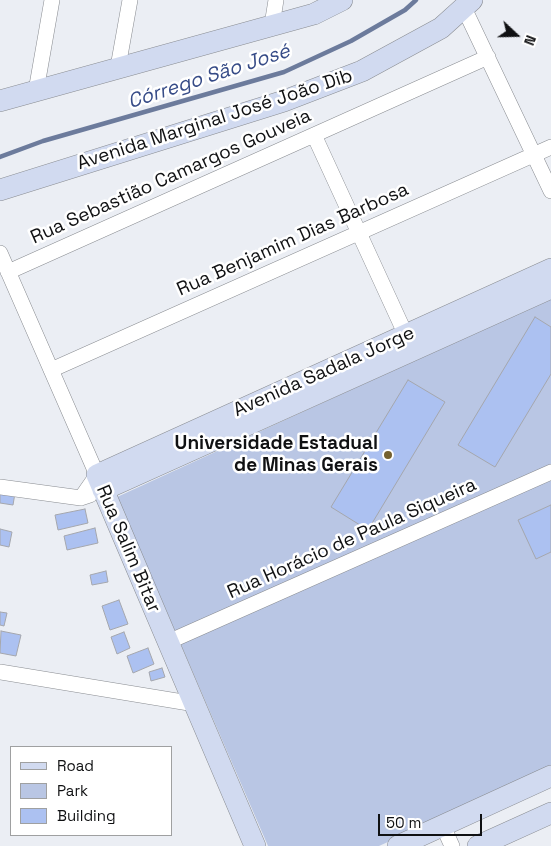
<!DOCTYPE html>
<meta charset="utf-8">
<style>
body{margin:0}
#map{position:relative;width:551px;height:846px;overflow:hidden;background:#ebeef4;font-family:"Space Grotesk",sans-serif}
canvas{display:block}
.legend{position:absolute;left:10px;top:746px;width:162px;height:90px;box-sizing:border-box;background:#fff;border:1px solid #9fa0a1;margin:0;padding:6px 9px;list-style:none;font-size:15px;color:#101113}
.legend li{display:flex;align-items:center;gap:10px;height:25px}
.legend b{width:25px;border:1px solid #9fa0a1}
.north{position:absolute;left:491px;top:10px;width:50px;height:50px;-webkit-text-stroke:4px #fff;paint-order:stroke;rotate:111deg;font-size:14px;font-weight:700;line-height:20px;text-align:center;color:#101113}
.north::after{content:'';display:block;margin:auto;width:18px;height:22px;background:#101113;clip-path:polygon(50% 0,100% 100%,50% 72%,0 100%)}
.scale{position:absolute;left:378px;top:814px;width:104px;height:22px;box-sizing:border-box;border:2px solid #101113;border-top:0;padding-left:6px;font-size:15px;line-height:18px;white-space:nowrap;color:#101113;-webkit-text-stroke:4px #fff;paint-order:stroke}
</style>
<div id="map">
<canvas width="551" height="846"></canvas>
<ul class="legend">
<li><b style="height:6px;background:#d1daf0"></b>Road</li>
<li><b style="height:14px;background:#b9c6e4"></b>Park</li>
<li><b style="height:14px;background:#acc1f1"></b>Building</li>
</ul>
<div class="north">N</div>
<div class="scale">50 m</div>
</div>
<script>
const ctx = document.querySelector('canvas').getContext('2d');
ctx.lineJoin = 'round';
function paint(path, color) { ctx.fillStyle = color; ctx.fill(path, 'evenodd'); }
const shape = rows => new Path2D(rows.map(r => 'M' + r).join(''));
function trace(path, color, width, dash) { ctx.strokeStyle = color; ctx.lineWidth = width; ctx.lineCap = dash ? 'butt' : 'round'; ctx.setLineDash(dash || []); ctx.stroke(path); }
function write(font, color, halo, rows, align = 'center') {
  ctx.font = font + ' "Space Grotesk",sans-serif'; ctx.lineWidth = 5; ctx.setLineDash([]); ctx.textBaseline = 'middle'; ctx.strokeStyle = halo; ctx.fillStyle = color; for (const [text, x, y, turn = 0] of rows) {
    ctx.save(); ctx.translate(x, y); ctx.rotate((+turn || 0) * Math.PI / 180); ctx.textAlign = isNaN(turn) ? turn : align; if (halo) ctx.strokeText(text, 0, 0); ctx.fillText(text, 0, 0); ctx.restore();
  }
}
const green = shape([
 [551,298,551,768,379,846,268,846,117,497]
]);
const stream = shape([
 [0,157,43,141,284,72,351,41,405,10,416,0]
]);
const building = shape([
 [535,317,551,327,551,374,495,467,458,445,535,317],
 [408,380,445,402,368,530,331,507,408,380],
 [0,491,15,493,13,505,0,503,0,491],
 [551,505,551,552,536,559,518,520,551,505],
 [85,509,88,523,58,530,55,515,85,509],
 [95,528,98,543,67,550,64,536,95,528],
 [0,529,12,532,9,547,0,545,0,529],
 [106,571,108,582,92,585,90,575,106,571],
 [119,600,128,624,110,630,102,606,119,600],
 [0,612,7,613,4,626,0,625,0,612],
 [1,631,21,635,16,656,0,653,1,631],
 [124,632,130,648,117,654,111,637,124,632],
 [148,648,154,664,133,673,127,656,148,648],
 [162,668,165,677,151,681,149,672,162,668]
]);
const street = shape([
 [464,8,551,191],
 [272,25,276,0],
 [118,67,130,0],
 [36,91,52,0],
 [314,135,410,344],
 [0,253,97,475,81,498],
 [8,272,488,57],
 [51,370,551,147],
 [0,487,81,498,90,495],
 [168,642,551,472],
 [0,672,195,704],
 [443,826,452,846]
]);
const secondary = shape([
 [0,101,314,14,342,0],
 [0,190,284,101,362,71,441,28,472,0],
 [103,490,551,288],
 [255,846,97,475,551,269],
 [398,846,551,776],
 [478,846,551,813]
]);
const markers = [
 [388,455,5,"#74602f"]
];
const streetNames = [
 ["Avenida Marginal José João Dib",215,120,-18],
 ["Rua Sebastião Camargos Gouveia",171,177,-24],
 ["Rua Benjamim Dias Barbosa",293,240,-24],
 ["Avenida Sadala Jorge",324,372,-24],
 ["Rua Horácio de Paula Siqueira",352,539,-24],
 ["Rua Salim Bitar",128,549,67]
];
const poiNames = [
 ["Universidade Estadual",378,444],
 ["de Minas Gerais",378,466]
];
const waterNames = [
 ["Córrego São José",209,77,-18]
];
paint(green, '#b9c6e4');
trace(stream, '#6c7b9c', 4.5);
paint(building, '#acc1f1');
trace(building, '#a5a7ad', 1);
trace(street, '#898c91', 16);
trace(secondary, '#898c91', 22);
trace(street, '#fff', 15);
trace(secondary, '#d1daf0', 21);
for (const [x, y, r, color] of markers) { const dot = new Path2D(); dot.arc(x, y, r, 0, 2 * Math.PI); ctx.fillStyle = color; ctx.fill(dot); trace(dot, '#fff', 2); }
write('19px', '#101113', '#fff', streetNames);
write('bold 19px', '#101113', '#fff', poiNames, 'right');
write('italic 20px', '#364b87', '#fff', waterNames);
</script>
